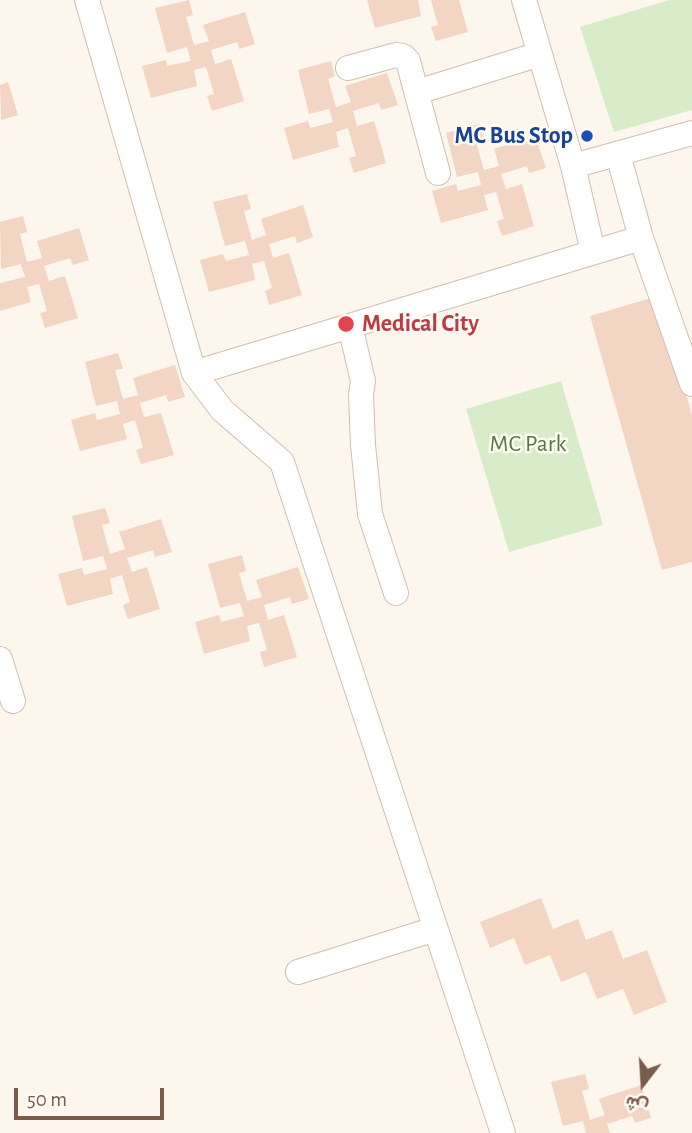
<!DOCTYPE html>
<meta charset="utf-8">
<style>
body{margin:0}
#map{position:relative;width:692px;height:1133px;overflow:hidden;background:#fdf6ec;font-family:"Alegreya Sans",Vazirmatn,sans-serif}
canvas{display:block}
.north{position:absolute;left:608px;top:1049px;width:70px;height:70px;-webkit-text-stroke:5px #fffaf3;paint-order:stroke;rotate:197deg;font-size:19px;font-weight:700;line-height:28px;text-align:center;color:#7a5c4d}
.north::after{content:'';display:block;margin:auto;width:24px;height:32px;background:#7a5c4d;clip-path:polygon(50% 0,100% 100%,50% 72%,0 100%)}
.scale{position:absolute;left:14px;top:1088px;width:150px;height:32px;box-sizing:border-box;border:4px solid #7a5c4d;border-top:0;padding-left:9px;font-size:21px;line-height:24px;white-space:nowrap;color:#7a5c4d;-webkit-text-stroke:5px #fffaf3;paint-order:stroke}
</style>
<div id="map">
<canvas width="692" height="1133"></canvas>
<div class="north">ش</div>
<div class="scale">50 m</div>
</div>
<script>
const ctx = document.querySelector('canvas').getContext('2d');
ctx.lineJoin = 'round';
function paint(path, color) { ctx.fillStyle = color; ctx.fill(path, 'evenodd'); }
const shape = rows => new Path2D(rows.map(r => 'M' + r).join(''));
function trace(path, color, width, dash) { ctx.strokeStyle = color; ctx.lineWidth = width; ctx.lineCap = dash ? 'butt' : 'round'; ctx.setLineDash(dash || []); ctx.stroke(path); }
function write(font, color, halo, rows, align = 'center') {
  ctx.font = font + ' "Alegreya Sans",sans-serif'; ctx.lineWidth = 5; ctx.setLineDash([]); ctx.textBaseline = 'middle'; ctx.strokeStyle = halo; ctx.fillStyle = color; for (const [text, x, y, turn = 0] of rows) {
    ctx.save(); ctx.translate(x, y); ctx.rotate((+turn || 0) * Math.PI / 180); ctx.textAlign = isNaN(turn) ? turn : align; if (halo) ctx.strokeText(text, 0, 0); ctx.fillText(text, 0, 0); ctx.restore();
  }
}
const green = shape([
 [669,0,692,0,692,110,614,132,580,27],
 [561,381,603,525,509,552,466,409]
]);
const building = shape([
 [189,0,193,15,186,17,194,45,209,41,203,25,245,12,255,44,239,49,237,42,211,50,215,64,231,59,244,101,212,111,207,96,214,94,206,67,194,70,197,86,151,98,142,66,166,60,167,66,191,61,187,47,167,53,155,8],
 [367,0,418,0,421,16,375,28],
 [431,0,459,0,468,32,436,41,431,27,438,25],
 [331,61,335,76,328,79,336,107,351,102,345,86,387,73,398,105,381,110,379,103,353,111,357,126,374,121,386,163,354,173,349,158,356,156,348,128,336,132,339,147,293,160,284,128,308,121,310,128,333,122,329,109,309,114,298,70],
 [8,82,18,115,1,120,0,85],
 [479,124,484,140,476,142,484,170,499,166,494,149,535,136,546,168,529,173,527,166,501,174,506,189,522,184,534,226,502,236,497,221,504,219,496,192,484,195,488,210,441,223,432,191,456,184,458,191,481,185,478,172,457,177,446,133],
 [247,194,251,209,244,211,252,240,266,235,261,219,303,205,313,237,297,243,295,236,269,244,273,258,289,253,302,295,269,305,265,291,272,288,264,261,252,264,255,280,209,292,200,260,223,254,226,261,249,255,245,241,225,246,213,202],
 [23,216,27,232,20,234,27,262,42,258,37,241,79,228,89,260,73,265,70,258,44,266,49,281,65,276,78,318,45,328,40,313,47,311,39,284,27,287,31,302,0,311,0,283,25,277,21,264,1,269,0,222],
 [658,296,692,415,692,562,662,570,590,316],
 [118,353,123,369,115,370,123,399,138,395,133,378,175,365,185,397,168,402,166,395,140,403,144,417,161,413,174,455,141,464,136,450,143,448,135,420,123,424,127,439,80,451,71,420,95,413,97,420,120,414,117,401,96,406,85,362],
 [105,508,110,523,102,525,110,554,125,549,119,532,161,519,172,552,155,557,153,550,127,558,132,572,147,567,160,609,128,619,123,605,130,602,122,575,110,579,113,594,67,606,58,574,82,568,84,575,107,569,103,556,83,561,72,516],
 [242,555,246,571,239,573,247,601,262,597,256,580,298,567,309,599,292,604,290,597,264,605,268,620,284,615,297,657,264,667,260,652,267,650,259,623,247,626,250,641,204,654,195,622,219,615,221,622,244,616,240,603,220,608,208,564],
 [541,898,553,929,578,919,586,940,612,930,623,959,647,950,667,1002,634,1015,623,989,597,999,586,972,561,982,550,955,525,965,514,938,490,948,480,922],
 [585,1074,589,1089,582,1091,590,1120,605,1115,599,1099,641,1085,651,1118,635,1123,632,1116,607,1124,610,1133,586,1133,583,1121,563,1126,551,1082]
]);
const minor = shape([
 [87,0,194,373,222,410,282,462,503,1133],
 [524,0,573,166,593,252],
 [348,68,396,55,403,56,408,61,438,173],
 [417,92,540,54],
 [618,154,641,238,692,384],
 [573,166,692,133],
 [350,326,363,381,361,395,363,445,370,514,396,593],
 [194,373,641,238],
 [0,659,13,701],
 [298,972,435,929]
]);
const markers = [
 [587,136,7,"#1a4fb4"],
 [346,324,9,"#e0444e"]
];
const transitNames = [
 ["MC Bus Stop",573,136]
];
const healthNames = [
 ["Medical City",362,324]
];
const parkNames = [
 ["MC Park",528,444]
];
paint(green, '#d8ecc9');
paint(building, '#f3d5c3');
trace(minor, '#d1beb0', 26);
trace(minor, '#fff', 24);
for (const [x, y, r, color] of markers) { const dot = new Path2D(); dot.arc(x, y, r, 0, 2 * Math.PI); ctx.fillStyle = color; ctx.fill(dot); trace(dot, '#fffaf3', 2.5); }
write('bold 24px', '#164399', '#fffaf3', transitNames, 'right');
write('bold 24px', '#be3a42', '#fffaf3', healthNames, 'left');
write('24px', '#537a41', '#fffaf3', parkNames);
</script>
